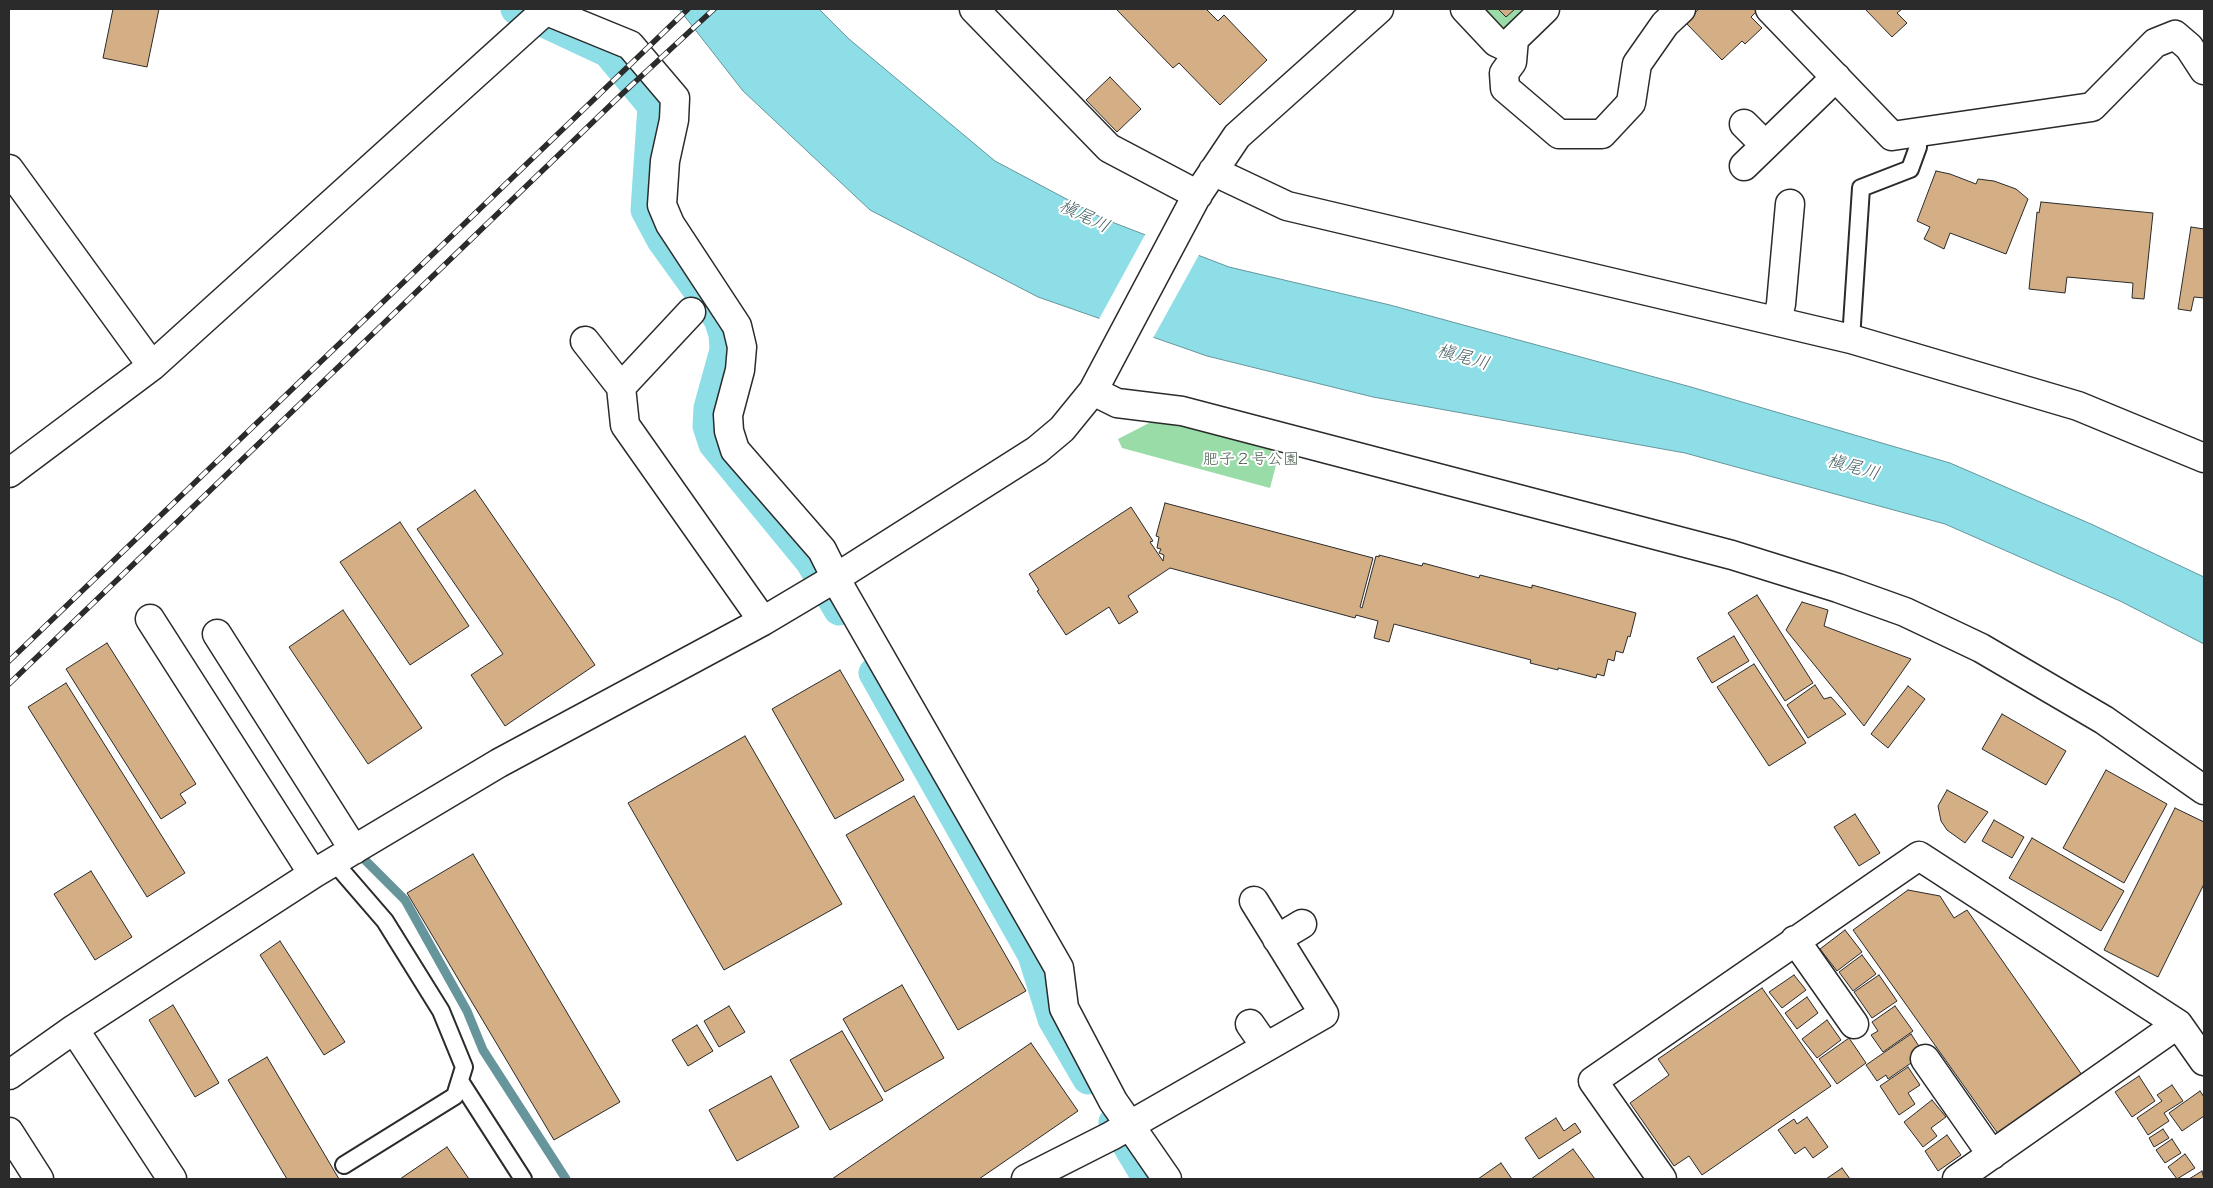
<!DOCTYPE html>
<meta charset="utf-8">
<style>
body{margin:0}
#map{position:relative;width:2213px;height:1188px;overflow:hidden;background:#fff;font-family:"Balsamiq Sans",sans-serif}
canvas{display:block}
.frame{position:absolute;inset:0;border:10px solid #2b2b2b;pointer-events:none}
</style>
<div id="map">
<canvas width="2213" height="1188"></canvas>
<div class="frame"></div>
</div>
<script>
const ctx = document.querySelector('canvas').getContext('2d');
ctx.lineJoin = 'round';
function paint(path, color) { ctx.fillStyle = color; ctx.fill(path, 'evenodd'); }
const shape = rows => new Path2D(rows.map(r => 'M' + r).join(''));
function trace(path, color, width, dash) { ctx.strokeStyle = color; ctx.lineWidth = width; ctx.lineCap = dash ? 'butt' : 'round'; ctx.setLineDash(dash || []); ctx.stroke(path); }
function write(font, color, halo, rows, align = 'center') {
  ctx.font = font + ' "Balsamiq Sans","Klee One",sans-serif'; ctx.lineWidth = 4; ctx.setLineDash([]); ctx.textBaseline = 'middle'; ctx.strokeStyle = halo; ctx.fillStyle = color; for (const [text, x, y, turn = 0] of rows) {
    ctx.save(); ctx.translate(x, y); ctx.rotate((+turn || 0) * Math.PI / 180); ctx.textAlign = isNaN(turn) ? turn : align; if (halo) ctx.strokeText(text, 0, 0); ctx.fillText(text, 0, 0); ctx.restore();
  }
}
const green = shape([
 [1480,9,1532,9,1512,28,1499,29],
 [1151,422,1201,425,1281,446,1270,488,1122,448,1118,439]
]);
const water = shape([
 [679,9,819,9,849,39,995,161,1104,219,1229,267,1390,305,1691,387,1950,463,2091,524,2204,577,2204,644,2120,601,1945,524,1685,453,1373,397,1207,356,1038,297,870,210,743,91,679,9]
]);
const pier = shape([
 [1146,233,1200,253,1152,340,1098,321]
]);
const stream = shape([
 [366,861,405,900,467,1011,483,1050,566,1179]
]);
const canal = shape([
 [516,9,608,52,653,106,646,210,662,240,719,319,724,334,725,350,709,408,708,426,714,444,811,562,839,610],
 [874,673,1033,955,1053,1019,1088,1079],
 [1114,1122,1148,1179]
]);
const building = shape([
 [113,9,159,9,147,67,103,58,113,9],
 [1116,9,1206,9,1218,21,1224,15,1267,60,1220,105,1179,63,1173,68,1116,9],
 [1498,9,1515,9,1506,17,1498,9],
 [1699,9,1755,9,1757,11,1751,17,1762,28,1745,44,1742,41,1722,60,1685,22,1699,9],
 [1865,9,1902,9,1897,13,1907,23,1892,37,1865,9],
 [1110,77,1141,109,1117,132,1086,100,1110,77],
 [1936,171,1950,174,1976,184,1978,179,1994,181,2016,189,2028,199,2006,254,1950,233,1944,249,1924,239,1930,227,1917,221,1936,171],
 [2041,202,2153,213,2144,299,2132,298,2133,283,2067,277,2065,293,2029,289,2037,212,2039,213,2041,202],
 [2191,227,2204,229,2204,298,2194,297,2191,311,2178,309,2191,227],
 [475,490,595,665,505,726,471,675,503,654,417,529,475,490],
 [1165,503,1373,558,1360,607,1362,608,1376,556,1379,557,1379,555,1422,566,1423,563,1479,578,1480,575,1532,588,1532,585,1636,613,1630,637,1628,636,1623,653,1616,651,1614,661,1608,659,1604,676,1597,674,1596,678,1558,668,1558,670,1530,663,1531,660,1394,624,1389,642,1374,638,1378,621,1356,615,1355,618,1170,568,1128,596,1138,612,1119,624,1109,607,1066,635,1037,591,1039,590,1029,574,1131,507,1153,541,1150,542,1163,561,1164,555,1159,553,1161,549,1157,548,1159,537,1156,536,1165,503],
 [400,522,469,626,410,665,340,562,400,522],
 [1757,595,1813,683,1785,701,1728,613,1757,595],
 [1802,602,1828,610,1824,626,1911,659,1864,726,1786,630,1802,602],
 [343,610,422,728,368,764,289,647,343,610],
 [1734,636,1749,661,1712,683,1697,658,1734,636],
 [107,643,196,784,180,794,186,803,161,819,66,669,107,643],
 [1754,664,1806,743,1769,766,1717,687,1754,664],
 [840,670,904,780,835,819,772,709,840,670],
 [66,683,185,873,147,897,28,707,66,683],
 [1815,685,1824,699,1831,697,1846,714,1808,738,1787,705,1815,685],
 [1908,686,1925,699,1888,748,1871,734,1908,686],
 [2002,714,2066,751,2046,785,1982,749,2002,714],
 [745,736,842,904,724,970,628,803,745,736],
 [2106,770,2167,804,2124,883,2063,848,2106,770],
 [1947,790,1988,812,1965,843,1947,830,1941,821,1938,806,1947,790],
 [914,796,1026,991,958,1030,846,835,914,796],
 [2175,808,2204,822,2204,884,2158,977,2104,950,2175,808],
 [1855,814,1880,853,1859,866,1834,827,1855,814],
 [1994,820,2024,837,2012,858,1982,841,1994,820],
 [2032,838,2124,891,2101,931,2009,878,2032,838],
 [473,854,620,1102,554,1140,407,893,473,854],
 [91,871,132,937,95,960,54,894,91,871],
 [1908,890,1940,896,1954,918,1967,910,2082,1075,2001,1138,1853,930,1908,890],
 [1845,930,1862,952,1837,971,1820,949,1845,930],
 [280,941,345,1042,324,1055,260,955,280,941],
 [1862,955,1876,974,1853,991,1839,972,1862,955],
 [1794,975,1806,990,1782,1008,1769,992,1794,975],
 [1879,975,1897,1001,1872,1018,1854,992,1879,975],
 [902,985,944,1058,885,1092,843,1019,902,985],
 [1762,988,1831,1086,1702,1175,1689,1156,1674,1166,1630,1103,1669,1075,1658,1059,1762,988],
 [1807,997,1818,1013,1797,1029,1785,1013,1807,997],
 [173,1005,219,1083,195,1097,149,1020,173,1005],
 [729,1006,745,1032,719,1047,704,1021,729,1006],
 [1895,1006,1913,1031,1883,1052,1871,1035,1878,1031,1872,1022,1895,1006],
 [1827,1020,1841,1040,1817,1058,1802,1039,1827,1020],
 [697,1025,713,1051,688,1066,672,1040,697,1025],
 [842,1031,883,1100,830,1130,790,1060,842,1031],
 [1911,1034,1924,1054,1888,1079,1886,1075,1877,1081,1866,1065,1911,1034],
 [1849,1038,1866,1063,1837,1084,1819,1059,1849,1038],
 [1031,1043,1078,1111,979,1179,832,1179,1031,1043],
 [267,1057,339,1179,287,1179,228,1080,267,1057],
 [1908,1067,1920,1085,1908,1093,1915,1104,1899,1115,1880,1086,1908,1067],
 [771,1076,799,1127,737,1161,709,1110,771,1076],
 [2139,1076,2155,1101,2132,1117,2115,1092,2139,1076],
 [2172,1085,2183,1101,2164,1113,2169,1121,2148,1135,2137,1118,2162,1101,2157,1095,2172,1085],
 [2200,1091,2204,1097,2204,1116,2182,1131,2169,1113,2200,1091],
 [1932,1100,1946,1117,1931,1128,1937,1136,1923,1147,1904,1122,1932,1100],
 [1807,1117,1828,1147,1813,1158,1805,1147,1795,1154,1778,1130,1794,1119,1797,1124,1807,1117],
 [1556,1118,1564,1131,1575,1123,1581,1132,1539,1159,1525,1138,1556,1118],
 [2163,1129,2169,1138,2154,1147,2149,1138,2163,1129],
 [1947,1135,1961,1155,1938,1171,1925,1151,1947,1135],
 [2172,1139,2181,1153,2165,1163,2156,1150,2172,1139],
 [447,1147,469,1179,400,1179,447,1147],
 [1573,1149,1595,1179,1531,1179,1573,1149],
 [2185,1154,2195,1168,2177,1179,2168,1167,2185,1154],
 [1501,1163,1512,1179,1478,1179,1501,1163],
 [1842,1168,1850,1179,1826,1179,1842,1168],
 [2202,1171,2204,1179,2189,1179,2202,1171]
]);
const service = shape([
 [1851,339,1861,188,1910,169,1918,147,1918,132],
 [334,862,385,921,441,1011,464,1067,455,1096,344,1165],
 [460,1081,523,1179]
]);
const minor = shape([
 [542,9,630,45,675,98,674,120,665,161,662,205,670,224,737,326,742,347,740,370,728,415,729,431,735,450,822,550,843,592,1059,968,1064,1008,1113,1101,1167,1179],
 [974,9,1109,148,1198,195],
 [1465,9,1496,42,1513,50],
 [1545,9,1514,39,1512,62,1504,73,1505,88,1559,134,1602,134,1631,103,1637,64,1665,24,1681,9],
 [1770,9,1892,136,2092,107,2155,43,2175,35,2189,47,2204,70],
 [1744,124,1765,145],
 [1744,166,1836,77],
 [9,169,152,366],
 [1213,171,1287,206,1851,339,2078,406,2204,458],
 [1777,321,1781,304,1790,204],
 [585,341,621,387,625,425,763,621],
 [621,387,691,312],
 [1093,391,1117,403,1182,411,1732,555,1838,588,1905,612,1981,648,2104,720,2204,790],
 [9,473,152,366,546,10],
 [150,619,313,874],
 [217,634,354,850],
 [1277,939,1302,924],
 [1795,940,1854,1024],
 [1250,1024,1266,1047],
 [74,1029,172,1179],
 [1925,1059,1992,1155],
 [9,1075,74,1029,313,874,499,763,763,621,837,577,1037,450,1062,429,1093,391,1196,197,1237,136,1379,9],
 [9,1132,39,1179],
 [1026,1179,1111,1136,1324,1014,1254,901],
 [1662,1179,1593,1081,1919,856,2178,1024,2204,1061],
 [1957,1179,2178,1024]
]);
const rail = shape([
 [9,661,688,9],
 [9,684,622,94,714,9]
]);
const parkNames = [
 ["肥子２号公園",1251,460]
];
const waterNames = [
 ["槇尾川",1084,217,26],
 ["槇尾川",1463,358,16],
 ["槇尾川",1853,468,16]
];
paint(green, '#99dca7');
paint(water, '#8ddee7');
trace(water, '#66969c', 1);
paint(pier, '#fff');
trace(stream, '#66969c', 9);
trace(canal, '#8ddee7', 31);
paint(building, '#d4ae85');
trace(building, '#2b2b2b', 1);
trace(service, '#2b2b2b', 20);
trace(minor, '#2b2b2b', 31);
trace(service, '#fff', 16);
trace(minor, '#fff', 28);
trace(rail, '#2b2b2b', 5.5);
trace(rail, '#fff', 4, [11]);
write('16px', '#4c6050', '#fff', parkNames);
write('italic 18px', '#486163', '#fff', waterNames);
</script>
